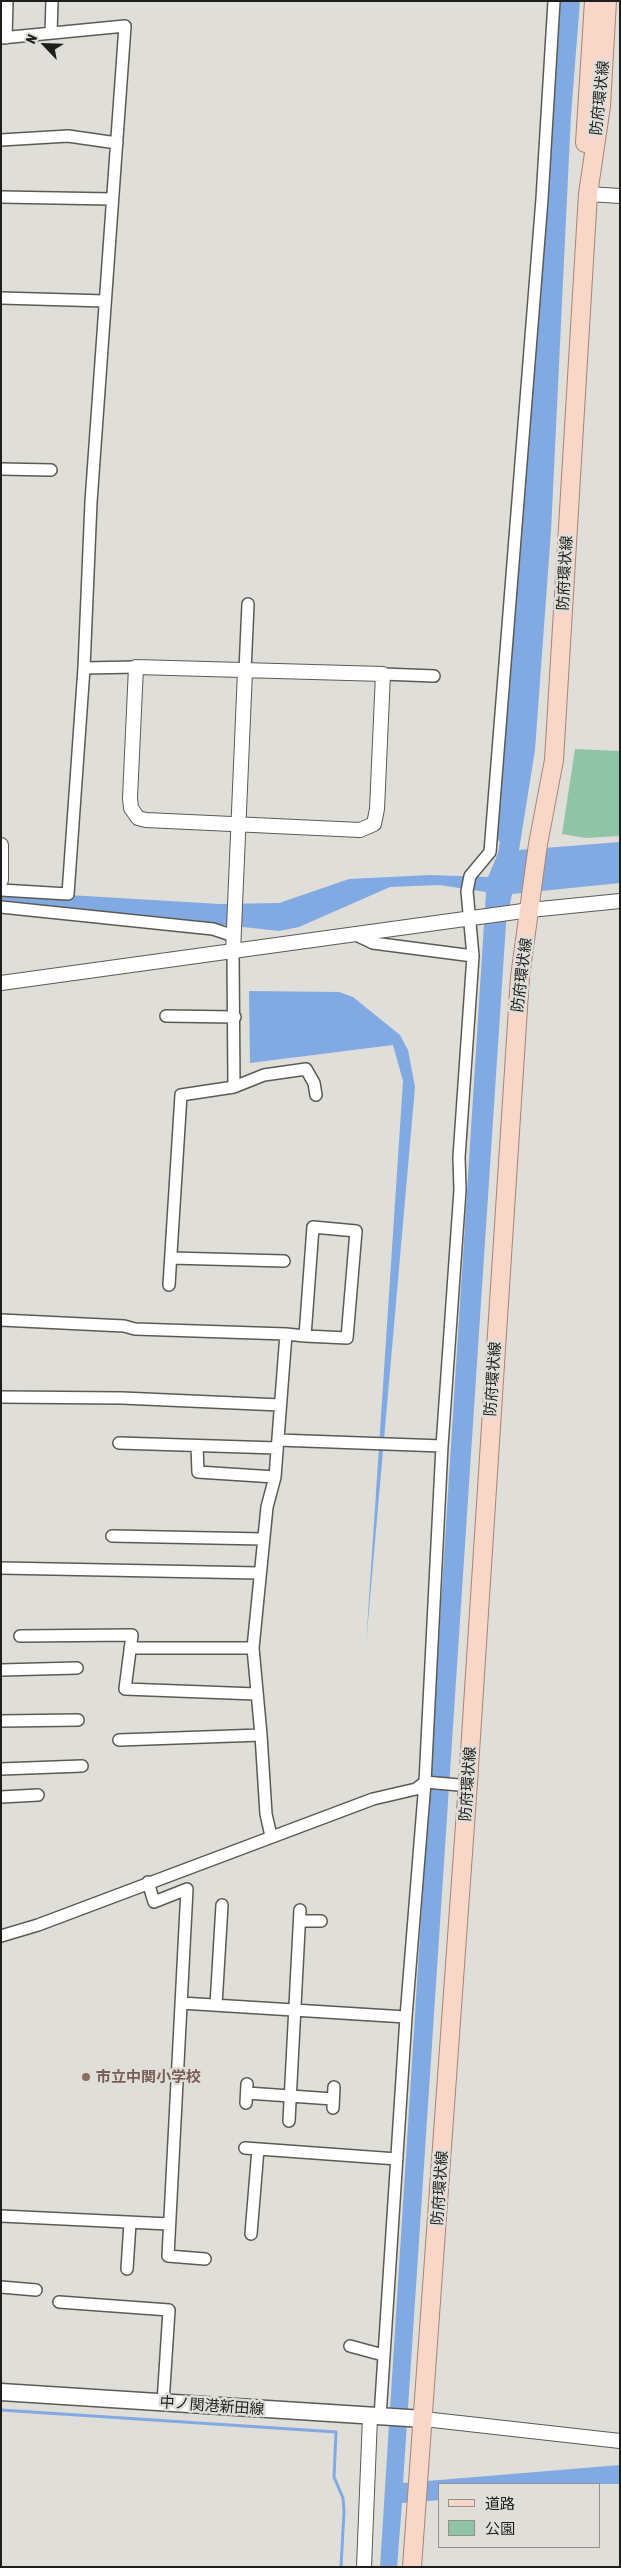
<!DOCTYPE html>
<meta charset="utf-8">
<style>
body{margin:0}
#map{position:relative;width:621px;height:2568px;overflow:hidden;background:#dfded8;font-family:"Asap Condensed","Noto Sans JP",sans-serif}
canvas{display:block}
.frame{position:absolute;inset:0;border:2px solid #1e1e1c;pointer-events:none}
.legend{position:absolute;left:438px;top:2483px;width:162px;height:65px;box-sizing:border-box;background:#dfded8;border:1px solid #92918d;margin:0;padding:6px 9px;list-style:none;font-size:15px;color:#1e1e1c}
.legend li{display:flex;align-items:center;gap:10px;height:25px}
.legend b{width:25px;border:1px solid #92918d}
.north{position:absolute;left:20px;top:20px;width:50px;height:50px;-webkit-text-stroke:4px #dfded8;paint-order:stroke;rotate:294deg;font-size:14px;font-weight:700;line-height:20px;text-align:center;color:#1e1e1c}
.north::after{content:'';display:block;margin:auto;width:18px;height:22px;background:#1e1e1c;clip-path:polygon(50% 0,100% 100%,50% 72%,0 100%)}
</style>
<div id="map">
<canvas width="621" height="2568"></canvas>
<div class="frame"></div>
<ul class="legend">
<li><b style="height:6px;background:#f8d6c8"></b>道路</li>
<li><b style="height:14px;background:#90c4a7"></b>公園</li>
</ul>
<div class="north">N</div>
</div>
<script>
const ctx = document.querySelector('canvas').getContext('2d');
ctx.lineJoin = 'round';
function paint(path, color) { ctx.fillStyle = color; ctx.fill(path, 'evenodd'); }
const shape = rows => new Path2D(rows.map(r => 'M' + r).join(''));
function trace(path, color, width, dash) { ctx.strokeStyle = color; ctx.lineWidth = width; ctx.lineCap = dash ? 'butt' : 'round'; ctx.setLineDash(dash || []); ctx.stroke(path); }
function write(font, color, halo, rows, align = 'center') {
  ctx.font = font + ' "Asap Condensed","Noto Sans JP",sans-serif'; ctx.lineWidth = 5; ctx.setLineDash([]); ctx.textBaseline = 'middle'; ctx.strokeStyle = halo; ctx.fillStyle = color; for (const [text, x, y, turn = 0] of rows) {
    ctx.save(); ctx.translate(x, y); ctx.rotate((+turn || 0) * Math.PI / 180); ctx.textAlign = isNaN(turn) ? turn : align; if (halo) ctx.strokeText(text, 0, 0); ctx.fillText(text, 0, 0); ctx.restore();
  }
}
const green = shape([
 [575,749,620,751,620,836,586,838,562,834]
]);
const water = shape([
 [556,1,580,1,571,115,551,531,535,750,519,850,620,842,620,883,512,894,506,924,403,2483,620,2465,620,2484,440,2484,440,2500,402,2503,397,2567,380,2567,486,892,439,885,390,887,299,927,279,931,1,900,1,891,220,904,279,903,349,879,430,875,488,877,498,853,500,842,495,837],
 [249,991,339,992,353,997,400,1035,408,1050,415,1087,366,1644,403,1081,393,1045,250,1063]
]);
const stream = shape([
 [1,2410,336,2432,334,2477,343,2498,344,2512,341,2567]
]);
const minor = shape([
 [51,33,52,1],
 [1,38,125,26,91,502,84,668,68,894,1,890],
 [6,38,7,1],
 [1,140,68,136,117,143],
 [1,197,112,199],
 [1,298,105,301],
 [1,469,51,470],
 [84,668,136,667],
 [245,671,248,604],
 [383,674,434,676],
 [1,907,213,929,234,936],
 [356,935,373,943,473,956],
 [233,952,234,1087],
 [166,1016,235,1017],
 [171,1258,284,1261],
 [169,1285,181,1095,234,1087,264,1075,306,1069,314,1083,316,1095],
 [1,1320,124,1326,135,1329,286,1334,305,1336,347,1338,356,1231,313,1227,305,1336],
 [1,1397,122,1398,280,1405],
 [278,1440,442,1446],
 [119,1443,277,1448],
 [197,1446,198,1472,275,1477],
 [112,1536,263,1539],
 [1,1568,259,1573],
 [20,1636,132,1635,125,1689,256,1694],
 [130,1648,253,1648],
 [1,1670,77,1668],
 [1,1721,78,1720],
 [119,1740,261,1735],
 [1,1769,82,1766],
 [1,1797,38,1795],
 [271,1836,266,1814,261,1735,253,1648,267,1507,275,1477,286,1334],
 [148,1882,154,1902,187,1889,168,2256,205,2259],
 [300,1921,321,1921],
 [1,1936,38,1925,373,1799,416,1789,425,1782,459,1785,468,1783],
 [181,2003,406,2017],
 [216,2005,222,1905],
 [247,2093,333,2099],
 [246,2103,247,2084],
 [333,2108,334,2087],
 [289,2121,300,1910],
 [245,2148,397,2159],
 [1,2216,169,2224],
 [251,2234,258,2149],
 [127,2269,130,2223],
 [1,2287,36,2290],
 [59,2302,169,2310,163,2403],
 [350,2346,383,2355],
 [380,2417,406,2017,425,1782,442,1446,460,1190,459,1157,473,956,467,891,470,876,490,852,542,199,554,1]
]);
const tertiary = shape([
 [588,194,620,196],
 [136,667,383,674,377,809,374,824,360,830,146,820,138,818,131,808,130,798,136,667],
 [1,845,1,880],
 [233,952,245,671],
 [1,983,530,910,620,901],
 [424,2419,620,2441],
 [364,2567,370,2417]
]);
const secondary = shape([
 [1,2392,424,2419]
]);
const primary = shape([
 [585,143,594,1],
 [412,2567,468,1783,520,977,538,844,554,760,588,194,601,106,607,1]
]);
const markers = [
 [86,2077,5,"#8d6e63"]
];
const streetNames = [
 ["防府環状線",600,98,-84],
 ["防府環状線",565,573,-87],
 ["防府環状線",522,975,-83],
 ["防府環状線",493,1379,-86],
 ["防府環状線",468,1784,-86],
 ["防府環状線",440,2188,-86],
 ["中ノ関港新田線",212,2406,4]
];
const educationNames = [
 ["市立中関小学校",96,2077]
];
paint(green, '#90c4a7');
paint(water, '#82aae2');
trace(stream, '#82aae2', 3);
trace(minor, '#5b5a54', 14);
trace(tertiary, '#5b5a54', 16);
trace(secondary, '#5b5a54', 19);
trace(primary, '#a98474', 20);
trace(minor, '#fff', 11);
trace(tertiary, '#fff', 14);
trace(secondary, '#fff', 16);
trace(primary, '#f8d6c8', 18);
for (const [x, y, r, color] of markers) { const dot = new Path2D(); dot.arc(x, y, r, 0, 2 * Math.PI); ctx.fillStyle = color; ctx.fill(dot); trace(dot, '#dfded8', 2); }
write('15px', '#1e1e1c', '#dfded8', streetNames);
write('bold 15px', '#785e54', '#dfded8', educationNames, 'left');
</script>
